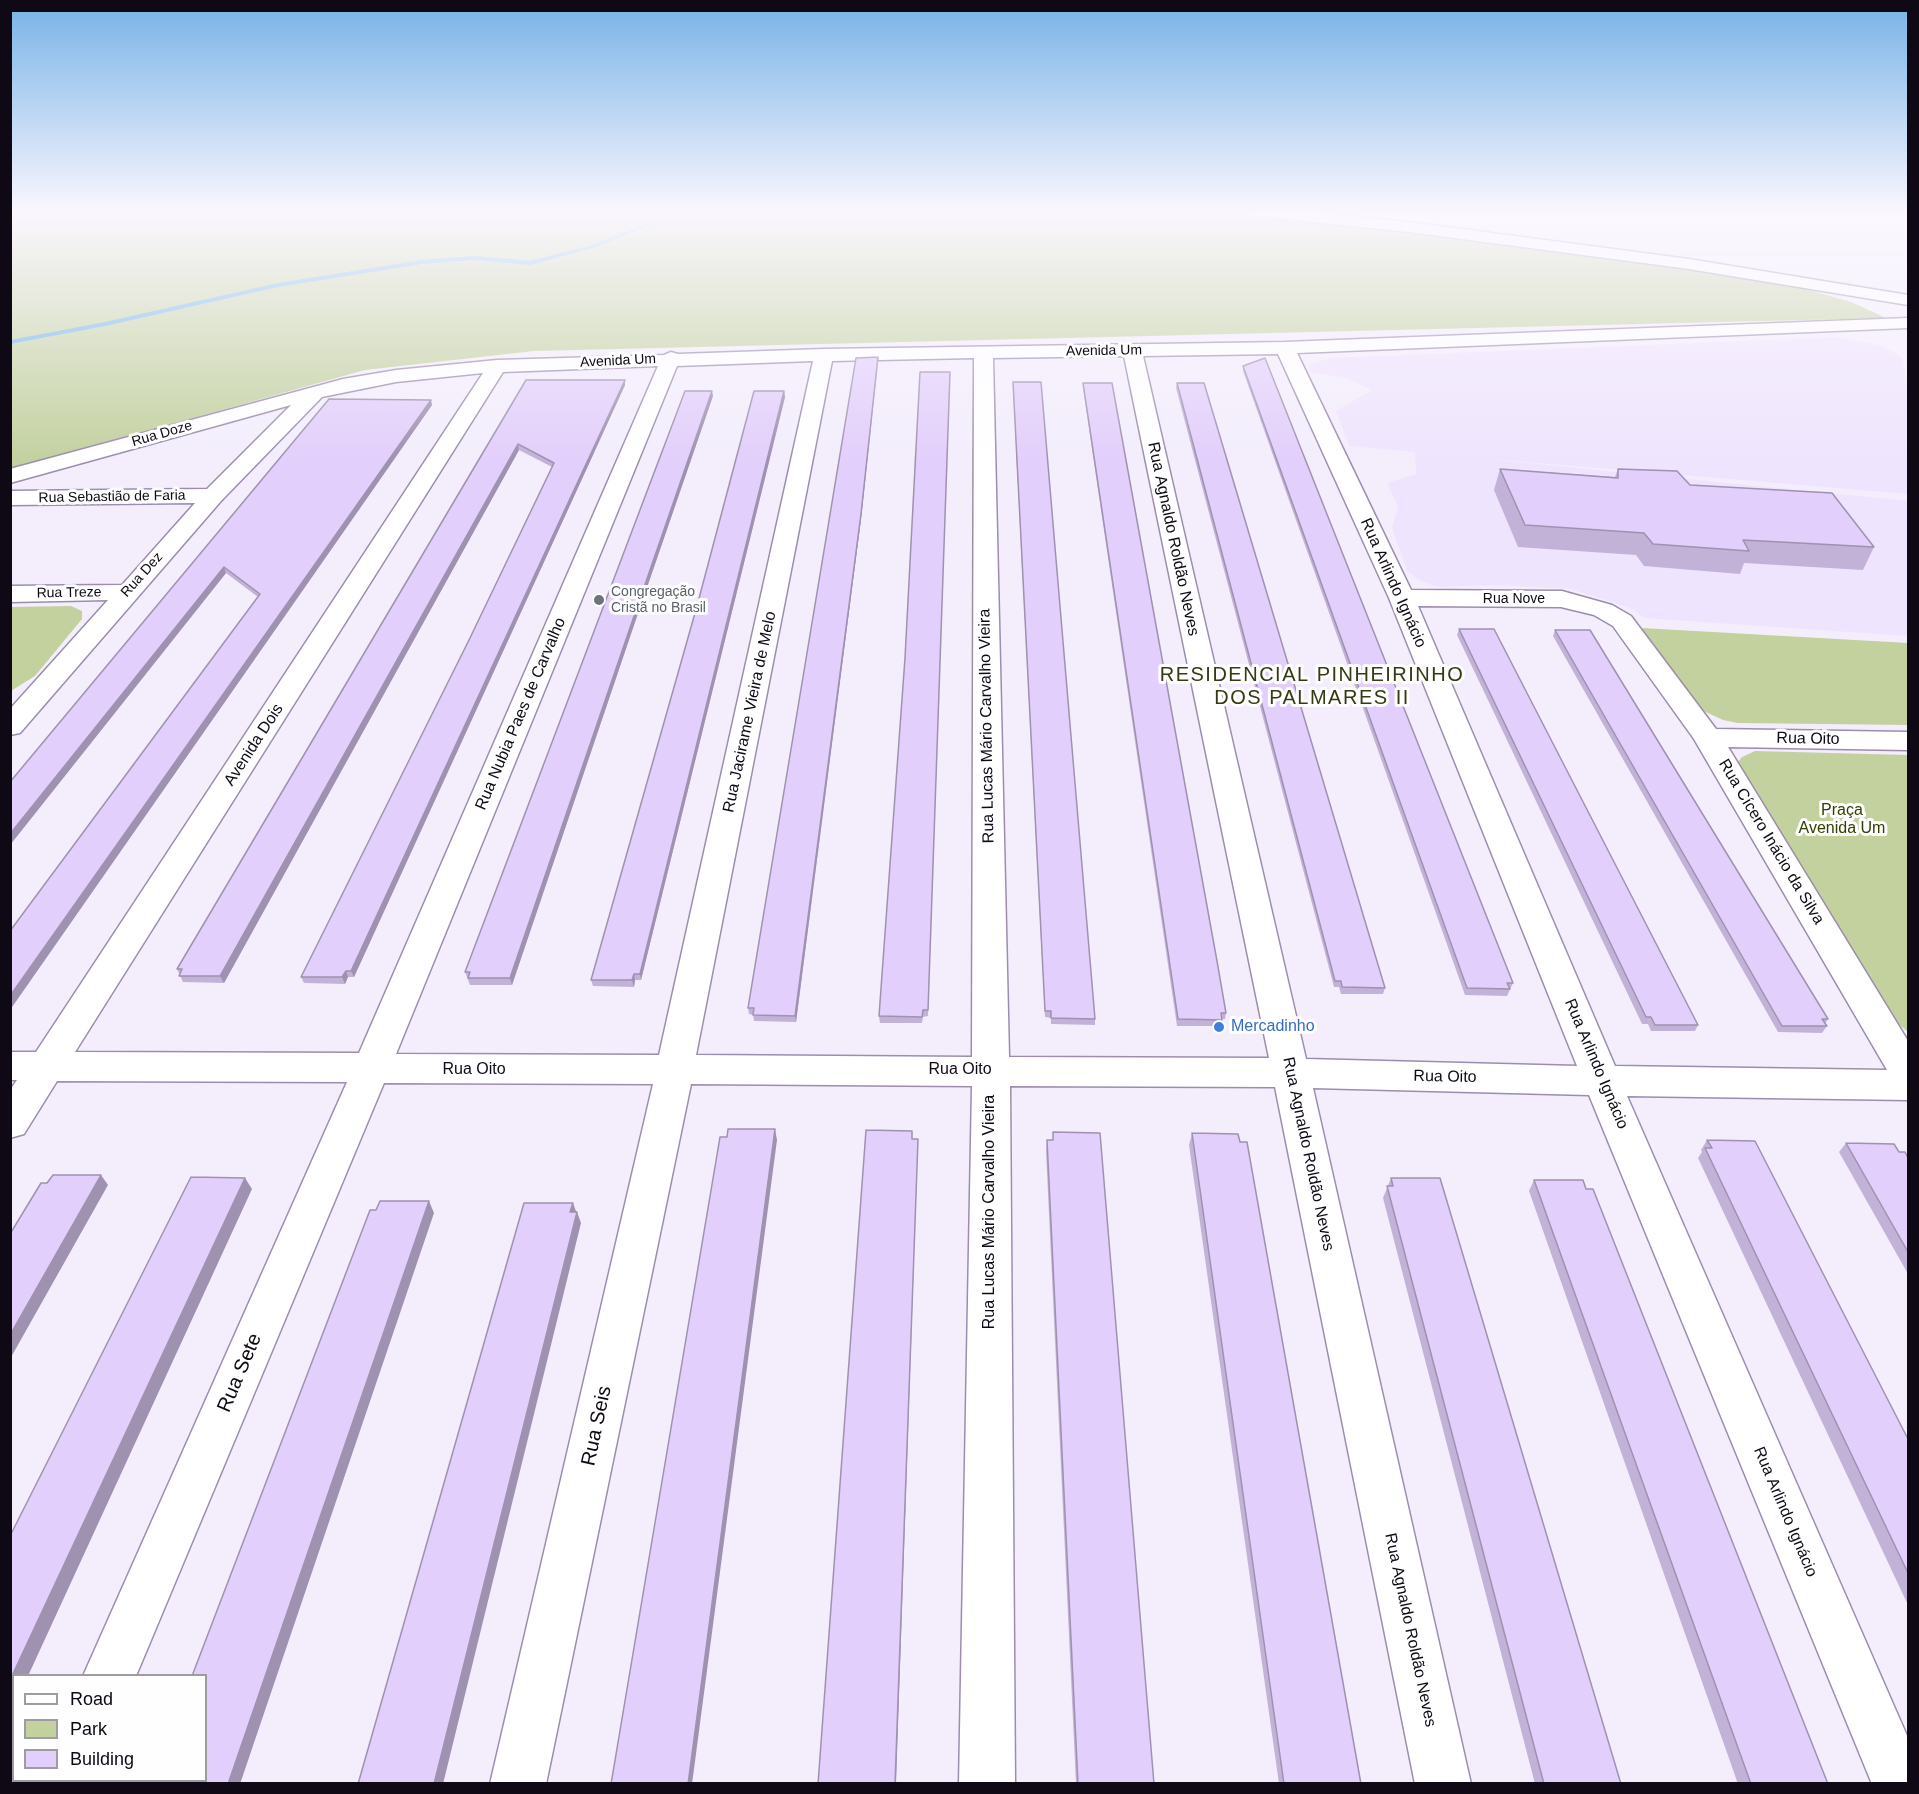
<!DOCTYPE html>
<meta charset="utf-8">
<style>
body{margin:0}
#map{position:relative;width:1919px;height:1794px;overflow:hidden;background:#f4eefc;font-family:Helvetica,sans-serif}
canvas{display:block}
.frame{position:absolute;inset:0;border:12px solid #0e0914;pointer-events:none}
.legend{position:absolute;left:12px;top:1674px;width:195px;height:108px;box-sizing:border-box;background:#fefefe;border:2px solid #9e9ca0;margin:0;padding:8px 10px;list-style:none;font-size:18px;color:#0e0914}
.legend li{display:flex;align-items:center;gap:12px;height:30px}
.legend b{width:30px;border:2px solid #9e9ca0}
</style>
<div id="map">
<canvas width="1919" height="1794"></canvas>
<div class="frame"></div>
<ul class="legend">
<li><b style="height:8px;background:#fff"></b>Road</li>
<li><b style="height:16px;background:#c3d19f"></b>Park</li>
<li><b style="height:16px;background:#e3cffb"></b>Building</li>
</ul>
</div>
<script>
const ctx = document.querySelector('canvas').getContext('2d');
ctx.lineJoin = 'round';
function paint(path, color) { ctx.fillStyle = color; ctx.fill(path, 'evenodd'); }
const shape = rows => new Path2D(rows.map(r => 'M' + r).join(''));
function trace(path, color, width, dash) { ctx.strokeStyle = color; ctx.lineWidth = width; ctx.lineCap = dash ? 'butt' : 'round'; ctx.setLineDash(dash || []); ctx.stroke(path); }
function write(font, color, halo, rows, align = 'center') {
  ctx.font = font + ' Helvetica,sans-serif'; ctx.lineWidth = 6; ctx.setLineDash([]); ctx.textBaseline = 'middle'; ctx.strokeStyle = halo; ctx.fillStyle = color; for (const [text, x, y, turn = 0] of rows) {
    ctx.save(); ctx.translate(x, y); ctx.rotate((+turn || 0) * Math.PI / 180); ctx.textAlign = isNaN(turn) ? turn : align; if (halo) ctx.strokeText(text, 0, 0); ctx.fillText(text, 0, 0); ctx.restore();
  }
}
const built = shape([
 [1839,337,1882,346,1900,356,1903,361,1908,390,1908,494,1478,458,1908,501,1908,636,1643,618,1633,609,1571,589,1494,585,1437,587,1419,580,1407,570,1392,528,1398,506,1387,483,1416,474,1415,452,1349,446,1336,411,1372,390,1346,378,1310,372,1309,367,1313,363,1330,358]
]);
const green = shape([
 [11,210,1245,210,1753,274,1851,302,1886,318,534,351,365,370,11,469],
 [71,606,82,611,82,619,35,676,11,691,11,607],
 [1642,628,1908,643,1908,725,1738,723,1723,720,1695,707,1686,699],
 [1755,751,1908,755,1908,1032,1888,1015,1735,766,1742,757]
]);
const stream = shape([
 [681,210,687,210,596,247,530,265,474,260,422,264,278,287,105,326,10,344,10,340,105,322,278,283,422,260,474,256,530,261,592,245,681,210]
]);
const street = shape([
 [1237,210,1288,210,1409,222,1689,259,1908,295,1908,305,1689,269,1409,232,1245,215,1237,210],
 [1908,318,1908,328,1297,353,1411,590,1562,591,1612,605,1631,616,1716,729,1908,732,1908,750,1728,747,1908,1041,1908,1100,1627,1096,1908,1738,1908,1784,1872,1784,1589,1095,1313,1088,1471,1784,1415,1784,1275,1087,1010,1086,1015,1784,959,1784,972,1086,691,1084,546,1784,490,1784,653,1084,384,1083,136,1676,83,1676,347,1082,57,1081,24,1134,10,1138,10,1090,17,1080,10,1080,10,1052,36,1052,483,373,396,382,322,397,221,501,20,733,10,735,10,709,108,600,10,602,10,586,122,585,195,503,10,505,10,491,207,489,291,405,10,483,10,469,343,379,396,370,497,360,664,355,671,352,678,354,824,349,1285,342,1908,318],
 [1278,354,1389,598,1577,1066,1306,1059,1143,356,1278,354],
 [1124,356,1269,1058,1009,1057,993,358,1124,356],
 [974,358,972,1057,696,1055,832,361,974,358],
 [813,361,659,1055,396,1054,677,366,813,361],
 [658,366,359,1053,75,1052,503,372,658,366],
 [1418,606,1561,607,1594,615,1613,626,1694,739,1887,1070,1615,1066,1418,606],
 [35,1780,91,1780,90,1784,34,1784,35,1780]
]);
const wall = shape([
 [878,362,861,519,796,1022,754,1021,753,1015,749,1014,748,1008],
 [1243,366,1513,983,1507,996,1465,995,1243,371],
 [950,372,928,1016,923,1017,922,1023,880,1023,879,1016],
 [526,380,625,380,625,385,354,977,348,977,345,984,304,983,301,977,469,640,552,467,519,450,224,983,183,982,177,969],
 [1083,383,1226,1013,1225,1019,1222,1019,1221,1026,1177,1026,1083,388],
 [1177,383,1385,988,1383,994,1341,994,1339,987,1334,987,1176,388],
 [1013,388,1095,1019,1095,1025,1051,1024,1051,1018,1045,1017],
 [784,391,785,397,641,980,635,980,634,987,593,986,591,980],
 [713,396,633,628,512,985,470,985,465,972],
 [329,399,432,405,12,1007,10,1007,10,931,258,597,226,573,10,845],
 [1500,469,1615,477,1618,469,1690,485,1874,547,1863,570,1744,563,1740,574,1644,566,1636,555,1518,547,1494,490],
 [1459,629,1698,1025,1695,1031,1651,1031,1648,1024,1642,1024,1457,635],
 [1555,630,1828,1019,1825,1024,1827,1026,1822,1033,1778,1032,1553,636],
 [1053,1132,1154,1784,1076,1784,1046,1151,1047,1140,1053,1140],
 [1192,1133,1361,1784,1279,1784,1189,1145],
 [1707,1140,1908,1439,1908,1605,1698,1158,1702,1152,1701,1150],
 [1846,1143,1899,1152,1908,1158,1908,1274,1839,1152],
 [1391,1178,1621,1784,1535,1784,1383,1198],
 [1534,1180,1828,1784,1738,1784,1529,1191]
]);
const shadedWall = shape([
 [878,357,861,519,796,1022,795,1016],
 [625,380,625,385,354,977,351,971],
 [712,391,713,396,633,628,512,985,510,978,632,622],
 [784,391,785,397,641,980,640,974],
 [431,400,432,405,12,1007,10,1005,10,996],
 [518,444,519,450,224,983,220,976],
 [224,567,226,573,10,845,10,834],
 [346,971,348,977,345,984,342,977],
 [634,974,635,980,634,987,632,980],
 [775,1129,777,1140,692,1784,688,1784],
 [918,1139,896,1784,895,1784],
 [101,1175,108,1185,10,1359,10,1335],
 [245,1178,252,1189,28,1676,14,1676,14,1708,10,1714,10,1680],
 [429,1201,434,1213,240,1784,228,1784],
 [573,1203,577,1214,570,1212],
 [577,1212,581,1223,443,1784,434,1784]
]);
const building = shape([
 [878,357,861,514,795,1016,753,1015,754,1008,748,1008,856,358,878,357],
 [1265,358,1513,983,1507,983,1510,989,1467,988,1243,366,1265,358],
 [920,372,950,372,928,1010,923,1010,922,1017,879,1016,905,658,920,372],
 [526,380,625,380,351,971,346,971,342,977,301,977,469,640,554,463,518,444,220,976,179,976,182,969,177,969,526,380],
 [1013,382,1041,382,1095,1019,1051,1018,1051,1011,1045,1011,1013,382],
 [1083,383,1112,383,1217,961,1226,1013,1221,1013,1222,1020,1178,1019,1083,383],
 [1177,383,1204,383,1385,988,1342,987,1341,981,1335,981,1177,383],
 [685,391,712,391,632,622,510,978,468,978,470,972,465,972,685,391],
 [754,391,784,391,640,974,634,974,632,980,591,980,697,606,754,391],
 [329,399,431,400,10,996,10,931,260,594,224,567,10,834,10,782,329,399],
 [1500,469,1618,478,1618,469,1677,471,1690,485,1832,493,1874,547,1743,540,1749,551,1653,544,1644,533,1525,525,1500,469],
 [1459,629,1494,629,1698,1025,1655,1025,1651,1017,1646,1017,1459,629],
 [1555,630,1590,630,1828,1019,1822,1019,1827,1026,1782,1026,1555,630],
 [728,1129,775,1129,688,1784,611,1784,720,1137,727,1137,728,1129],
 [866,1130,912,1131,912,1139,918,1139,895,1784,818,1784,866,1130],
 [1053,1132,1100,1133,1154,1784,1078,1784,1047,1140,1053,1140,1053,1132],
 [1192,1133,1238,1134,1240,1142,1247,1142,1361,1784,1284,1784,1192,1133],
 [1707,1140,1755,1141,1908,1439,1908,1573,1705,1148,1712,1148,1707,1140],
 [1846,1143,1894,1144,1899,1152,1905,1152,1908,1158,1908,1252,1846,1143],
 [53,1175,101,1175,10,1335,10,1234,41,1183,47,1183,53,1175],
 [191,1177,245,1178,10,1680,10,1536,191,1177],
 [1391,1178,1440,1178,1621,1784,1544,1784,1387,1186,1393,1186,1391,1178],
 [1534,1180,1583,1180,1586,1189,1593,1189,1828,1784,1751,1784,1534,1180],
 [380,1201,429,1201,228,1784,150,1784,152,1780,206,1780,206,1676,192,1676,370,1210,376,1210,380,1201],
 [524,1203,573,1203,570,1212,577,1212,434,1784,358,1784,524,1203]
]);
const markers = [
 [599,600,6,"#6b7280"],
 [1219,1027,6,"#3f7fe0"]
];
const farStreetnames = [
 ["Avenida Um",1104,351,-1],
 ["Avenida Um",618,361,-3],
 ["Rua Doze",162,434,-16],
 ["Rua Sebastião de Faria",112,497,-1],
 ["Rua Dez",142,575,-48],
 ["Rua Treze",69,593,-1],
 ["Rua Nove",1514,599]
];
const farWorshipnames = [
 ["Congregação",611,592],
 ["Cristã no Brasil",611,608]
];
const streetNames = [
 ["Rua Agnaldo Roldão Neves",1173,539,78],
 ["Rua Arlindo Ignácio",1393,583,66],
 ["Rua Jacirame Vieira de Melo",750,712,-78],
 ["Rua Nubia Paes de Carvalho",521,714,-67],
 ["Rua Lucas Mário Carvalho Vieira",987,726,-91],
 ["Rua Oito",1808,739,1],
 ["Avenida Dois",254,745,-57],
 ["Rua Cícero Inácio da Silva",1771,842,59],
 ["Rua Arlindo Ignácio",1596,1064,67],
 ["Rua Oito",474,1070],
 ["Rua Oito",960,1070],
 ["Rua Oito",1445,1077,1],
 ["Rua Agnaldo Roldão Neves",1308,1154,78],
 ["Rua Lucas Mário Carvalho Vieira",990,1212,-90],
 ["Rua Arlindo Ignácio",1785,1512,67],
 ["Rua Agnaldo Roldão Neves",1410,1630,78]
];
const parkNames = [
 ["Praça",1842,811],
 ["Avenida Um",1842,829]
];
const shopNames = [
 ["Mercadinho",1231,1027]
];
const quarterNames = [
 ["RESIDENCIAL PINHEIRINHO",1312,675],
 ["DOS PALMARES II",1312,698]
];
const nearStreetnames = [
 ["Rua Sete",240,1373,-67],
 ["Rua Seis",597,1426,-78]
];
paint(built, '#efe4fd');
paint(green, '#c3d19f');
paint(stream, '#6dafe6');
trace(street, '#9c8dad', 3);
paint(street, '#fff');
paint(wall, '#c3b2d8');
paint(shadedWall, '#9f91b0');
paint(building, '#e3cffb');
trace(building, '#9f91b0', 1.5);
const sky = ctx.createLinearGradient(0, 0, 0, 461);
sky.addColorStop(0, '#77b2e7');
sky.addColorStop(0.46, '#faf7fe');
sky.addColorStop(1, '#faf7fe00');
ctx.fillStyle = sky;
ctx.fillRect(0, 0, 1919, 461);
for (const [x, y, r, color] of markers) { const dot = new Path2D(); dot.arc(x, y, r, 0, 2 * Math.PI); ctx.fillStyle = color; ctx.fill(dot); trace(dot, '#fefefe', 2); }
write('14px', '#0e0914', '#fefefe', farStreetnames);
write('14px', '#5b616d', '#fefefe', farWorshipnames, 'left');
write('16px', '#0e0914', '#fefefe', streetNames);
write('16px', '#333e00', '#fefefe', parkNames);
write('16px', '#366cbe', '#fefefe', shopNames, 'left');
ctx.letterSpacing = '1.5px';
write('20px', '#363a11', '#fefefe', quarterNames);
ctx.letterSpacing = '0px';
write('20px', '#0e0914', '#fefefe', nearStreetnames);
</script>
